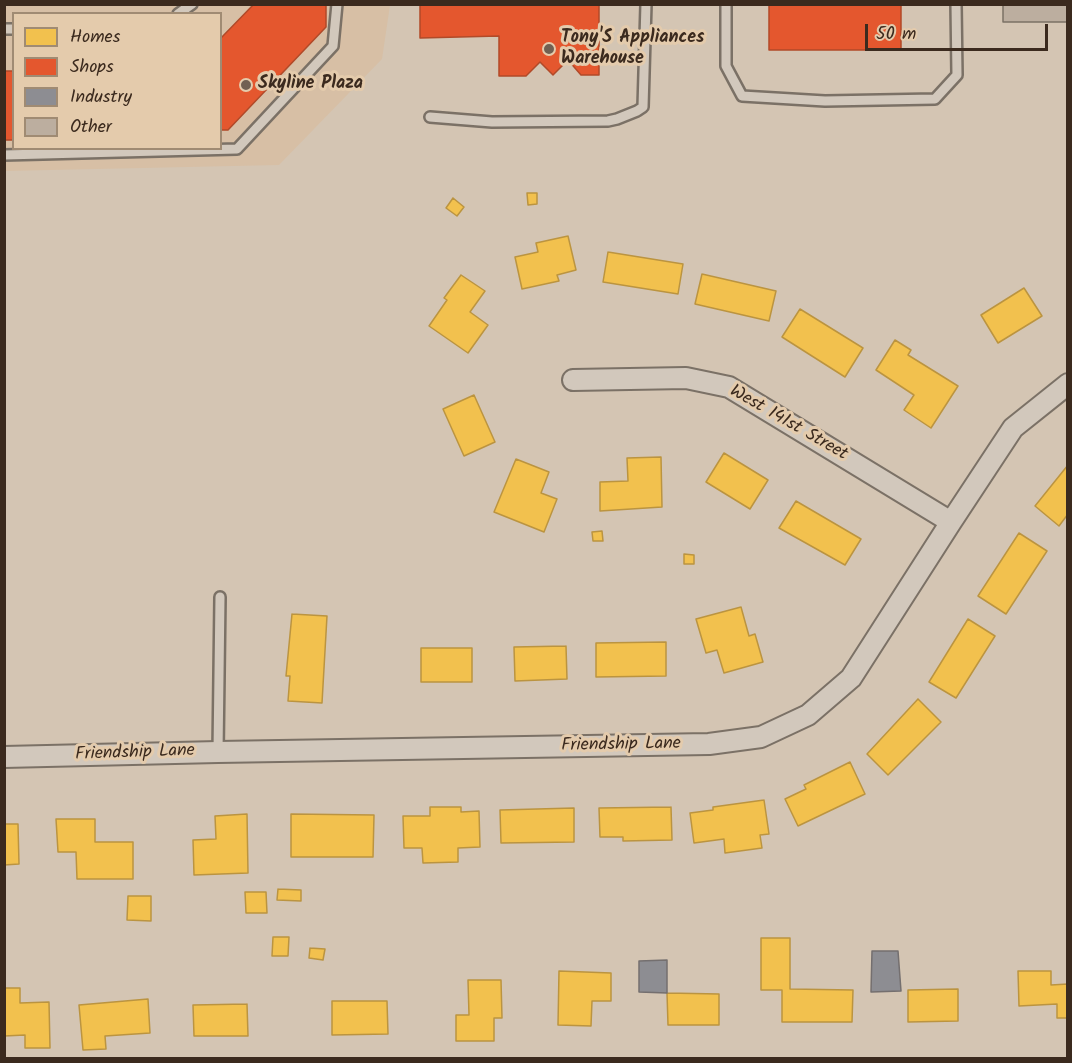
<!DOCTYPE html>
<style>
body{margin:0}
#map{position:relative;width:1072px;height:1063px;overflow:hidden;background:#d4c5b3;font-family:Kalam,sans-serif}
canvas{display:block}
.frame{position:absolute;inset:0;border:6px solid #3b2a1e;pointer-events:none}
.legend{position:absolute;left:12px;top:12px;width:210px;height:138px;box-sizing:border-box;background:#e4cbac;border:2px solid #a08b73;margin:0;padding:8px 10px;list-style:none;font-size:18px;color:#3b2a1e}
.legend li{display:flex;align-items:center;gap:12px;height:30px}
.legend b{width:30px;border:2px solid #a08b73}
.scale{position:absolute;left:865px;top:24px;width:183px;height:27px;box-sizing:border-box;border:3px solid #3b2a1e;border-top:0;padding-left:8px;font-size:18px;line-height:21px;white-space:nowrap;color:#3b2a1e;-webkit-text-stroke:4px #e4cbac;paint-order:stroke}
</style>
<div id="map">
<canvas width="1072" height="1063"></canvas>
<div class="frame"></div>
<ul class="legend">
<li><b style="height:16px;background:#f2c14e"></b>Homes</li>
<li><b style="height:16px;background:#e4572e"></b>Shops</li>
<li><b style="height:16px;background:#8d8d92"></b>Industry</li>
<li><b style="height:16px;background:#bcae9f"></b>Other</li>
</ul>
<div class="scale">50 m</div>
</div>
<script>
const ctx = document.querySelector('canvas').getContext('2d');
ctx.lineJoin = 'round';
function paint(path, color) { ctx.fillStyle = color; ctx.fill(path, 'evenodd'); }
const shape = rows => new Path2D(rows.map(r => 'M' + r).join(''));
function trace(path, color, width, dash) { ctx.strokeStyle = color; ctx.lineWidth = width; ctx.lineCap = dash ? 'butt' : 'round'; ctx.setLineDash(dash || []); ctx.stroke(path); }
function write(font, color, halo, rows, align = 'center') {
  ctx.font = font + ' Kalam,sans-serif'; ctx.lineWidth = 6; ctx.setLineDash([]); ctx.textBaseline = 'middle'; ctx.strokeStyle = halo; ctx.fillStyle = color; for (const [text, x, y, turn = 0] of rows) {
    ctx.save(); ctx.translate(x, y); ctx.rotate((+turn || 0) * Math.PI / 180); ctx.textAlign = isNaN(turn) ? turn : align; if (halo) ctx.strokeText(text, 0, 0); ctx.fillText(text, 0, 0); ctx.restore();
  }
}
const built = shape([
 [4,5,390,5,382,59,279,165,5,171],
 [14,14,220,14,220,148,14,148]
]);
const homes = shape([
 [527,193,537,193,537,204,528,205,527,193],
 [453,198,464,207,457,216,446,208,453,198],
 [568,236,576,270,557,275,559,281,522,289,515,257,538,252,536,243,568,236],
 [608,252,683,264,678,294,603,282,608,252],
 [702,274,776,291,769,321,695,304,702,274],
 [461,275,485,291,470,312,488,325,468,353,429,326,447,300,444,298,461,275],
 [1024,288,1042,316,998,343,981,315,1024,288],
 [800,309,863,348,845,377,782,337,800,309],
 [895,340,911,350,908,355,958,386,931,428,904,410,914,395,876,370,895,340],
 [474,395,495,442,464,456,443,409,474,395],
 [724,453,768,480,750,509,706,482,724,453],
 [661,457,662,507,600,511,600,482,628,481,627,458,661,457],
 [516,459,549,472,541,493,557,499,544,532,494,512,516,459],
 [1068,465,1068,514,1059,526,1035,506,1068,465],
 [796,501,861,539,845,565,779,528,796,501],
 [602,531,603,541,593,541,592,532,602,531],
 [1019,533,1047,551,1006,614,978,596,1019,533],
 [684,554,694,555,694,564,684,564,684,554],
 [741,607,749,636,755,634,763,662,724,673,717,650,706,653,696,619,741,607],
 [292,614,327,616,322,703,288,701,290,676,286,676,292,614],
 [968,619,995,636,956,698,929,682,968,619],
 [666,642,666,676,596,677,596,643,666,642],
 [566,646,567,679,515,681,514,647,566,646],
 [421,648,472,648,472,682,421,682,421,648],
 [918,699,941,722,888,775,867,754,918,699],
 [850,762,865,794,798,826,785,799,806,789,804,785,850,762],
 [764,800,769,834,760,835,762,848,725,853,724,839,694,843,690,813,713,810,713,807,764,800],
 [430,807,461,807,461,812,479,811,480,847,458,848,458,862,423,863,422,848,404,848,403,816,430,816,430,807],
 [671,807,672,840,623,841,623,837,600,837,599,808,671,807],
 [574,808,574,842,501,843,500,810,574,808],
 [247,814,248,873,194,875,193,840,216,839,215,816,247,814],
 [291,814,374,815,373,857,291,857,291,814],
 [56,819,95,819,95,842,133,842,133,879,77,879,76,852,58,852,56,819],
 [4,824,18,824,19,864,4,865,4,824],
 [278,889,301,890,301,901,277,900,278,889],
 [245,892,266,892,267,913,246,913,245,892],
 [128,896,151,896,151,921,127,920,128,896],
 [273,937,289,937,288,956,272,956,273,937],
 [761,938,790,938,790,989,853,990,852,1022,782,1022,782,990,761,990,761,938],
 [310,948,325,949,323,960,309,958,310,948],
 [559,971,611,973,611,1001,592,1001,591,1026,558,1025,559,971],
 [1018,971,1051,971,1051,985,1068,984,1068,1018,1057,1018,1057,1004,1019,1006,1018,971],
 [468,980,501,980,502,1018,494,1018,494,1041,456,1041,456,1015,469,1015,468,980],
 [4,988,20,988,20,1003,49,1002,50,1048,25,1048,25,1035,4,1036,4,988],
 [958,989,958,1021,908,1022,908,990,958,989],
 [667,993,719,994,719,1025,668,1025,667,993],
 [148,999,150,1033,105,1036,106,1049,83,1050,79,1005,148,999],
 [332,1001,387,1001,388,1034,332,1035,332,1001],
 [247,1004,248,1036,194,1036,193,1005,247,1004]
]);
const shops = shape([
 [254,4,326,4,326,27,228,130,220,130,220,39,254,4],
 [420,4,599,4,599,75,581,75,568,60,553,75,540,62,526,76,499,76,499,36,420,38,420,4],
 [769,4,901,4,901,50,769,50,769,4],
 [4,71,14,71,14,140,4,140,4,71]
]);
const industry = shape([
 [872,951,898,951,901,991,871,992,872,951],
 [667,960,667,993,639,992,639,961,667,960]
]);
const building = shape([
 [1003,4,1068,4,1068,22,1003,22,1003,4]
]);
const service = shape([
 [726,4,726,66,742,96,825,101,935,99,957,75,956,4],
 [178,14,192,4],
 [4,29,14,29],
 [430,117,492,122,608,121,617,119,637,111,643,107,646,4],
 [4,155,237,149,333,46,337,4],
 [218,752,220,597]
]);
const minor = shape([
 [573,380,686,378,729,387,951,522],
 [4,757,218,752,709,744,761,737,808,715,851,678,951,522,1013,428,1068,384]
]);
const markers = [
 [549,49,6,"#716052"],
 [246,85,6,"#716052"]
];
const poiNames = [
 ["Tony'S Appliances",561,39],
 ["Warehouse",561,60],
 ["Skyline Plaza",258,85]
];
const streetNames = [
 ["West 141st Street",788,424,30],
 ["Friendship Lane",621,746,-1],
 ["Friendship Lane",135,754,-2]
];
paint(built, '#d7bfa5');
paint(homes, '#f2c14e');
trace(homes, '#bb9440', 1.5);
paint(shops, '#e4572e');
trace(shops, '#b14a29', 1.5);
paint(industry, '#8d8d92');
trace(industry, '#746f6f', 1.5);
paint(building, '#bcae9f');
trace(building, '#7b7166', 1.5);
trace(service, '#7b7166', 14);
trace(minor, '#7b7166', 24);
trace(service, '#d2c8bc', 9);
trace(minor, '#d2c8bc', 20);
for (const [x, y, r, color] of markers) { const dot = new Path2D(); dot.arc(x, y, r, 0, 2 * Math.PI); ctx.fillStyle = color; ctx.fill(dot); trace(dot, '#e4cbac', 2); }
write('bold 18px', '#3b2a1e', '#e4cbac', poiNames, 'left');
write('18px', '#3b2a1e', '#e4cbac', streetNames);
</script>
